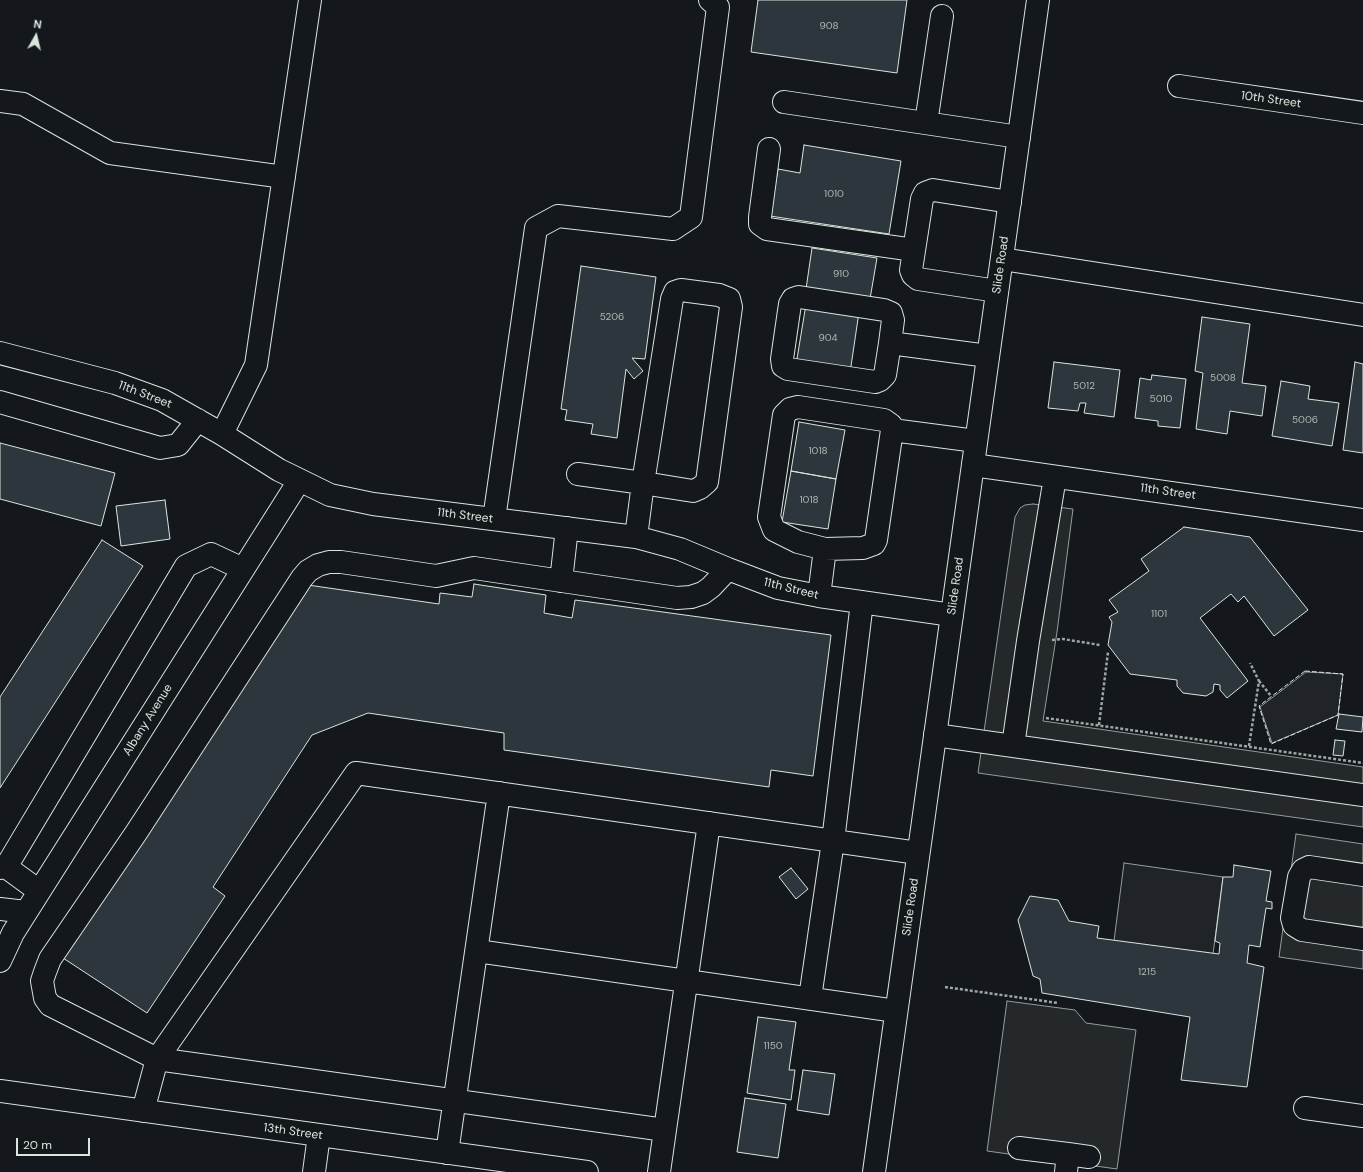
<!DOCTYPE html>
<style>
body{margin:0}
#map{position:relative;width:1363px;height:1172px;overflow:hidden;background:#14181c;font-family:"DM Sans",sans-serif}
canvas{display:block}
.north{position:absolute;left:16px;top:16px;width:40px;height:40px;-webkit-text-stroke:3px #14181c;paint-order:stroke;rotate:8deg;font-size:11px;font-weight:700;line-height:16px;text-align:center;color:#d8e6dc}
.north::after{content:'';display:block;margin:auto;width:14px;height:18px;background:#d8e6dc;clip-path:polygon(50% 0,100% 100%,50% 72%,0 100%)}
.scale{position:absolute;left:16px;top:1138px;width:74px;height:18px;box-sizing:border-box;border:2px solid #d8e6dc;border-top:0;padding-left:5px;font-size:12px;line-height:14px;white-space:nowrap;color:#d8e6dc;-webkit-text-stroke:3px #14181c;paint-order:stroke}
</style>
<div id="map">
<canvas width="1363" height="1172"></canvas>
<div class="north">N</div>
<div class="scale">20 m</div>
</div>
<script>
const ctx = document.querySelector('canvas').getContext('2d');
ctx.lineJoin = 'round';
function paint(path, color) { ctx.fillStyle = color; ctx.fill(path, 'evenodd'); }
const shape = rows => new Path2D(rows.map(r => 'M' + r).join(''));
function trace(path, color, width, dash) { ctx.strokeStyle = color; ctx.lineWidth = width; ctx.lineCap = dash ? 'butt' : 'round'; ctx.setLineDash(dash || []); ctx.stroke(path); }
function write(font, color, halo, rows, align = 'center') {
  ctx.font = font + ' "DM Sans",sans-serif'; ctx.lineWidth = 3; ctx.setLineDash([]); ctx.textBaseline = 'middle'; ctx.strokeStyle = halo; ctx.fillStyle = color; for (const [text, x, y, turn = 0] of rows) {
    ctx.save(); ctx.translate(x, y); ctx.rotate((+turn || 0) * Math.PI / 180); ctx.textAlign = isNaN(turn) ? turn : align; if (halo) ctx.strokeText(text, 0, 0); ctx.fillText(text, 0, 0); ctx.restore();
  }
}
const green = shape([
 [1306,672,1343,674,1338,715,1272,743,1260,707,1306,672],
 [1124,863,1223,877,1213,954,1114,941,1124,863]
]);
const parking = shape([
 [1033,504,1073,509,1057,632,1043,721,1363,767,1363,827,978,773,1015,517,1020,508,1025,505,1033,504],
 [1296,834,1363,844,1363,969,1279,957,1296,834],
 [1007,1001,1075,1010,1086,1023,1136,1030,1117,1169,987,1151,1007,1001]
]);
const building = shape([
 [758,0,907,0,897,73,751,52,758,0],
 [804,145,901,161,889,234,770,216,778,169,800,173,804,145],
 [812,248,877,258,870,299,806,289,812,248],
 [581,266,656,277,645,359,632,358,643,371,634,379,626,369,617,438,591,434,593,424,565,420,567,410,561,409,581,266],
 [806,304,859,312,850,373,796,365,806,304],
 [1202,317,1250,324,1242,383,1266,386,1262,416,1230,411,1227,434,1196,429,1203,373,1195,371,1202,317],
 [1054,362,1120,370,1114,417,1084,413,1086,403,1080,403,1078,411,1048,408,1054,362],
 [1355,362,1363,364,1363,453,1343,450,1355,362],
 [1152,375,1186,379,1180,428,1158,426,1158,421,1135,418,1140,378,1151,380,1152,375],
 [1281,381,1310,386,1308,399,1339,403,1332,446,1272,436,1281,381],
 [799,422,845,430,836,479,791,471,799,422],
 [0,443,115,473,101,526,0,499,0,443],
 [791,471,836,479,828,529,782,522,791,471],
 [165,500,170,539,121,546,116,506,165,500],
 [1184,527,1250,537,1308,610,1274,636,1244,596,1238,602,1231,594,1200,618,1248,681,1227,698,1220,690,1220,685,1214,684,1213,692,1206,696,1183,693,1177,686,1177,680,1130,674,1108,645,1112,622,1109,617,1118,612,1109,600,1149,571,1141,559,1184,527],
 [102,540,143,566,0,788,0,697,102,540],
 [474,584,546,595,544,613,572,618,575,600,831,635,813,776,771,770,769,787,504,750,504,733,368,713,312,735,213,887,225,896,147,1013,63,958,308,585,439,604,440,593,472,597,474,584],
 [1339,714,1363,717,1362,732,1336,729,1339,714],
 [1335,740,1345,741,1343,756,1333,755,1335,740],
 [1234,865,1271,871,1266,901,1272,902,1272,909,1266,908,1260,947,1249,945,1247,963,1264,967,1247,1087,1181,1080,1190,1017,1042,993,1040,979,1033,976,1018,920,1030,896,1058,900,1069,921,1099,926,1097,938,1219,954,1220,943,1215,941,1223,877,1233,877,1234,865],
 [791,868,808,889,796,899,779,877,791,868],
 [758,1017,796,1022,789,1070,795,1070,791,1100,747,1093,758,1017],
 [803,1070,835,1074,829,1115,797,1110,803,1070],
 [745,1098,786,1104,778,1158,737,1152,745,1098]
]);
const path = shape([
 [1052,640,1063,639,1100,645],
 [1259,681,1271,696],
 [1046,718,1363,763],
 [1099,725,1108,652],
 [1249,746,1259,681,1250,663],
 [945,987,1058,1003]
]);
const minor = shape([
 [1179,86,1363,113],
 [0,101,23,104,110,153,284,177],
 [784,102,1019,137],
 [926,123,942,16],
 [769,149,760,217,760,224,767,229,914,250],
 [1002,259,1363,315],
 [997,291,918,279,913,275,911,270,922,199,925,193,933,190,1010,202],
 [890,343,893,320,891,313,884,310,799,297,793,299,790,304,782,359,783,366,788,369,875,382,880,380,885,375,890,343,988,356],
 [0,353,115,383,162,400,222,434,279,470,330,495,373,504,636,537,680,549,728,569,778,588,819,596,952,615],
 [0,402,160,448,178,445,198,420],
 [892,430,976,441],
 [222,434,256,365,310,0],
 [973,465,1363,520],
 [578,474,643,483,693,491,700,488,707,482,731,307,729,299,719,295,681,290,675,292,672,299,643,483,636,537],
 [494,519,536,228,558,216,673,229,691,217,718,7,710,0],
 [561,581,567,528],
 [819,596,825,549,863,548,874,544,876,540,892,430,891,425,884,420,798,407,790,409,784,415,769,517,774,530,798,542,825,549],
 [935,735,1363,795],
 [1013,746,1028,641,1055,477],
 [709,823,665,1130,157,1059,50,1005,45,998,42,981,45,972,50,959,136,833,302,578,308,571,318,565,329,562,341,562,436,576,474,568,677,598,691,597,703,593,711,587,728,569],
 [6,867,39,891],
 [0,868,6,867,186,566,211,554,243,569],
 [1363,875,1309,867,1303,870,1299,877,1292,918,1294,925,1302,930,1363,939],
 [0,909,26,912],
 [477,951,896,1011],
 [0,961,13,933,299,481],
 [810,998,833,841,862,602],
 [0,1091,587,1172],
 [1305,1108,1363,1116],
 [143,1111,157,1059,356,773,918,853],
 [1019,1148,1068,1154,1066,1172],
 [447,1153,499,793],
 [1068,1154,1089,1157],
 [314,1172,319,1135],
 [659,1172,665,1130]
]);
const major = shape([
 [874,1172,1038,0]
]);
const fence = shape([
 [1305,671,1343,674,1338,715,1271,744,1259,706,1305,671]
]);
const numberNames = [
 ["908",829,26],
 ["1010",834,194],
 ["910",841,274],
 ["5206",612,317],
 ["904",828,338],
 ["5008",1223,378],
 ["5012",1084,386],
 ["5010",1161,399],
 ["5006",1305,420],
 ["1018",818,451],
 ["1018",809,500],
 ["1101",1159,614],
 ["1215",1147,972],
 ["1150",773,1046]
];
const streetNames = [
 ["10th Street",1271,100,8],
 ["Slide Road",1001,265,-82],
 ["11th Street",145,395,21],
 ["11th Street",1168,492,8],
 ["11th Street",465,516,7],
 ["Slide Road",956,586,-82],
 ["11th Street",791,589,14],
 ["Albany Avenue",148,720,-58],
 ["Slide Road",911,907,-82],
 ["13th Street",293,1132,8]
];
paint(green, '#202428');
trace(green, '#939e99', 1);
paint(parking, '#24282b');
trace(parking, '#939e99', 1);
paint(building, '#2c363c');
trace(building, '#d8e6dc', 1);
trace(minor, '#d8e6dc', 24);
trace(major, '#d8e6dc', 24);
trace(path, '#9da8a2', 2.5, [3, 2]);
trace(minor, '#14181c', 22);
trace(major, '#14181c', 22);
trace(fence, '#d8e6dc', 1, [5, 2]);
write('10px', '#adbab4', null, numberNames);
write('12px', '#d8e6dc', '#14181c', streetNames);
</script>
